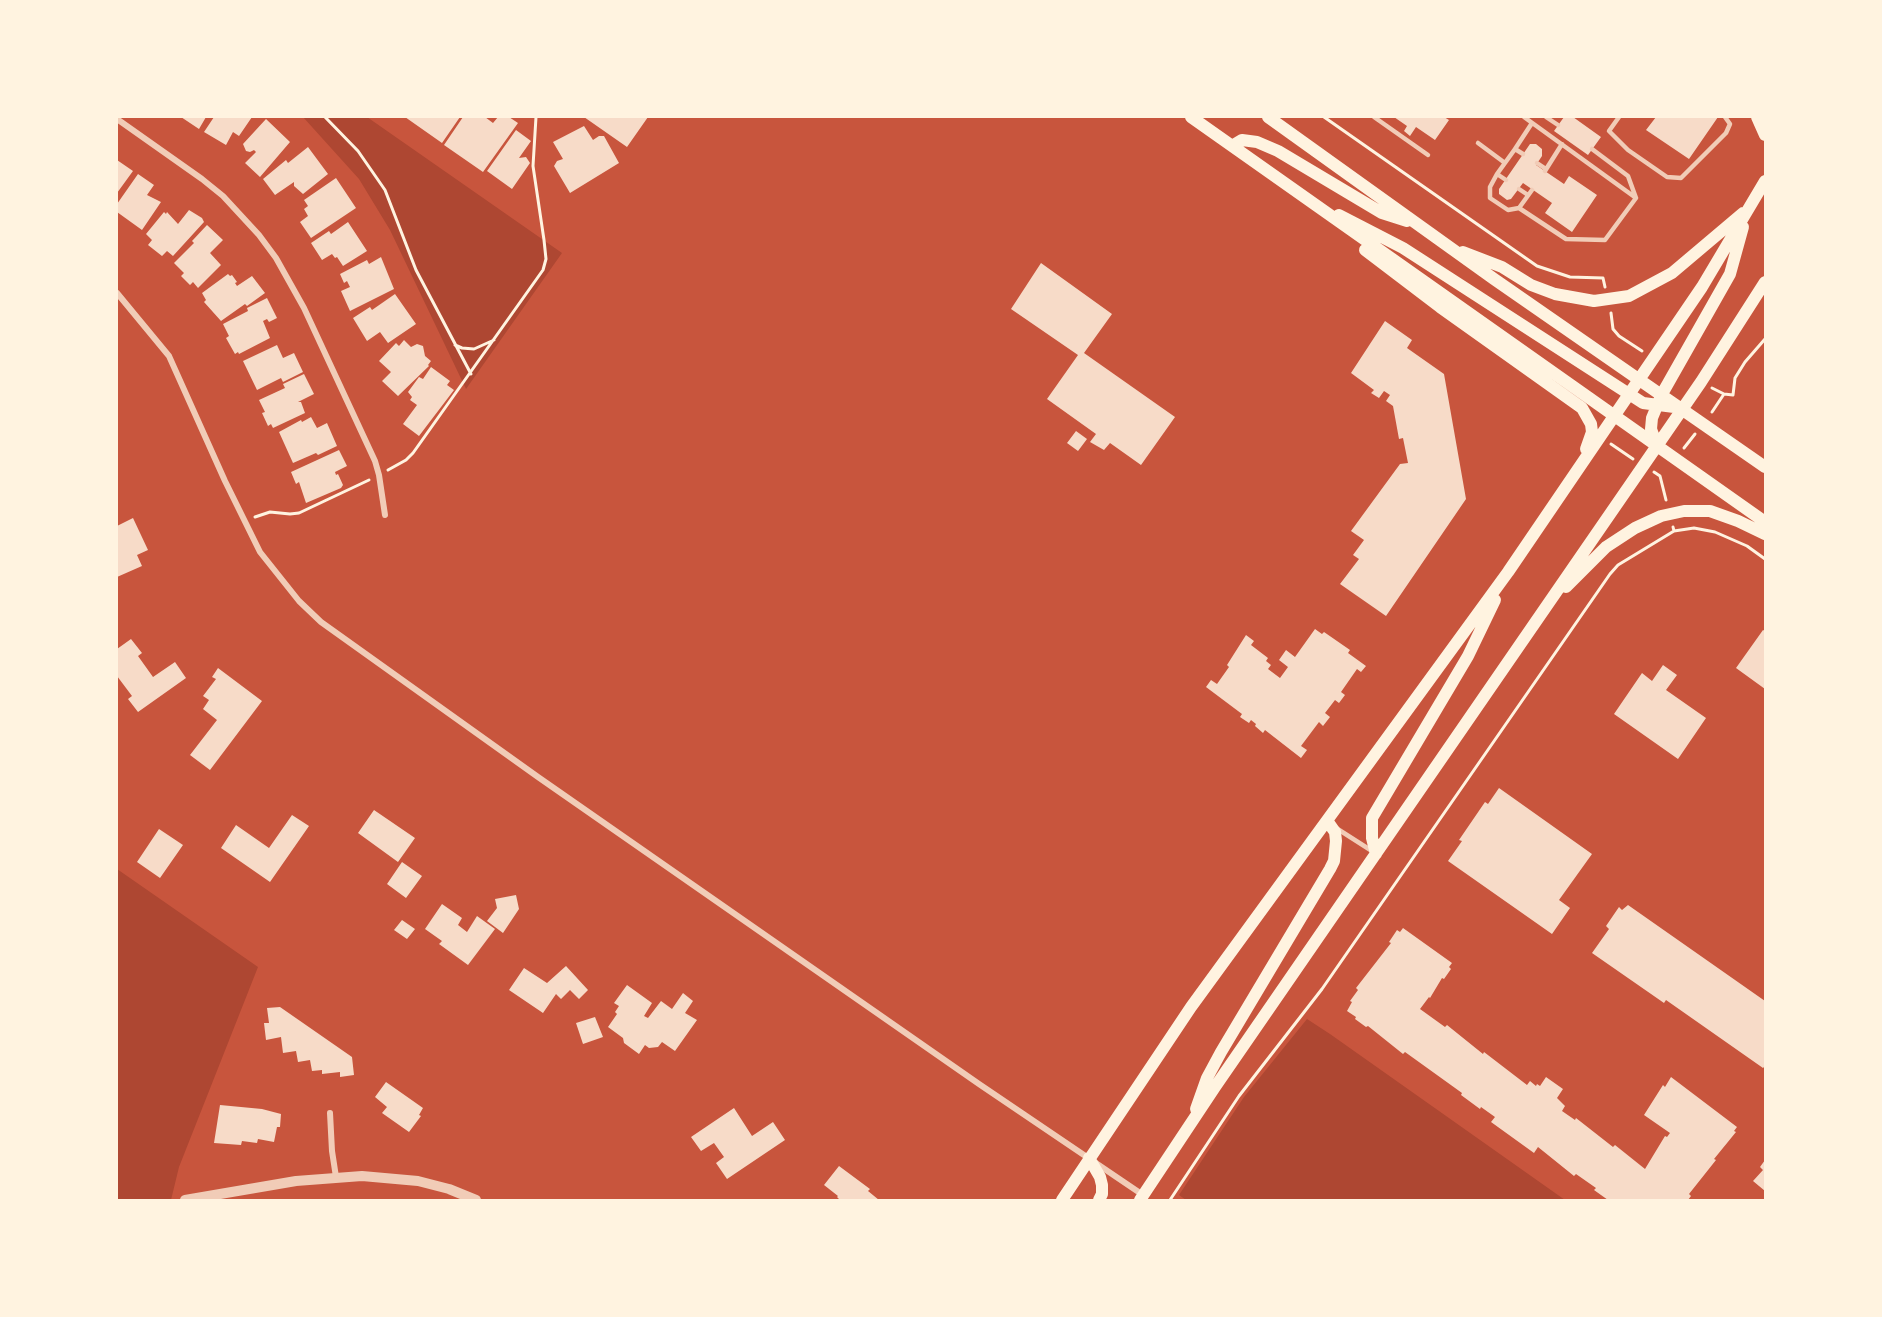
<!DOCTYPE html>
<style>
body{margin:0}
#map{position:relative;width:1882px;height:1317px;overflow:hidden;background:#c8553d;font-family:Helvetica,sans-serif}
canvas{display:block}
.frame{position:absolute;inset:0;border:118px solid #fff3e0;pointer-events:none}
</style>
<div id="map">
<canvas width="1882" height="1317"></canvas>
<div class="frame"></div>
</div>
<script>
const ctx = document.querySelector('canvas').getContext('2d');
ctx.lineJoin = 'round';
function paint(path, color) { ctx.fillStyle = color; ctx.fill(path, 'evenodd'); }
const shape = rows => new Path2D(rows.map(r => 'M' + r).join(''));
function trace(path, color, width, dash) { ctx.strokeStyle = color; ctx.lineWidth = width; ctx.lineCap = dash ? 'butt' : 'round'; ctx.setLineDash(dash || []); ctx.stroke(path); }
const green = shape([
 [303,117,367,117,562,253,466,389,390,230,359,179],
 [117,869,258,967,179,1167,171,1200,117,1200],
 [1307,1019,1330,1034,1565,1200,1186,1200,1179,1195,1244,1097]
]);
const building = shape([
 [181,117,206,117,199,129],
 [214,117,252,117,239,136,233,132,226,145,204,132],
 [405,117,460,117,442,143],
 [463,117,485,117,493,123,498,117,509,117,518,123,483,172,444,145],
 [584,117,648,117,627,147],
 [1394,117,1444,117,1449,120,1435,140,1416,127,1410,136,1404,131,1407,126],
 [1564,117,1573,117,1601,137,1588,155,1554,131],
 [1656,117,1718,117,1689,159,1646,130],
 [266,119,290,142,260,177,245,163,256,152,254,150,250,152,246,151,243,144],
 [584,126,593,140,599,136,604,136,619,163,570,193,554,166,557,161,563,159,553,142],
 [516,130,531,141,519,158,526,157,530,163,512,189,487,171],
 [1530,144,1536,144,1542,149,1542,156,1536,165,1564,184,1569,176,1597,195,1572,232,1545,213,1552,203,1523,183,1511,199,1507,200,1499,194,1499,189],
 [308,147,328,174,303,194,294,186,294,182,275,195,263,179,286,160,288,163],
 [117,160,133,171,117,193],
 [138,174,154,185,147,195,161,202,142,230,117,212,117,204],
 [336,178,356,208,311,238,300,222,308,216,304,209,308,206,304,200],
 [189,210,202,218,204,222,173,256,167,251,162,256,148,245,152,240,146,234,164,212,166,214,167,212,178,224],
 [348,222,367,251,343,266,337,257,335,258,332,254,322,260,311,243,329,231,331,234],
 [207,225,223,240,210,253,221,265,198,288,193,282,190,285,181,276,184,273,174,263,194,243,192,241],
 [381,257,394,289,350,311,341,291,350,287,347,281,344,283,340,274,367,260,369,264],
 [1041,263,1112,314,1084,353,1175,417,1141,465,1110,443,1104,450,1090,442,1096,434,1047,399,1078,355,1011,309],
 [228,274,230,276,232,275,237,282,235,283,237,286,252,276,265,293,247,306,245,304,221,321,204,302,206,300,202,293],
 [395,294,416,324,388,343,380,332,367,341,353,318,370,307,372,310],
 [267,298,277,318,269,322,267,319,263,321,270,338,239,354,238,352,235,354,226,338,229,336,223,324,248,311,247,308],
 [1385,321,1412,340,1407,348,1444,374,1466,499,1386,616,1340,584,1359,559,1353,555,1364,540,1351,531,1400,464,1408,463,1403,438,1399,439,1393,406,1386,401,1390,395,1384,391,1379,398,1371,393,1374,390,1351,373],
 [404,340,411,347,417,344,423,346,425,356,431,361,428,365,429,366,398,396,382,381,391,372,379,361,396,343,399,346],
 [277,345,283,358,294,353,303,372,283,382,281,378,257,390,243,361],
 [431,367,450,381,447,385,454,390,419,436,403,424,417,405,410,400,412,397,408,392,419,377,423,379],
 [304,374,314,394,298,402,301,402,305,413,273,428,271,424,268,426,262,413,265,412,259,400,285,388,283,384],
 [311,417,317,428,327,423,337,446,318,455,316,453,293,463,279,432,301,420,302,422],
 [1076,431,1087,439,1078,451,1067,443],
 [339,450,347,466,335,472,336,475,338,474,343,485,341,488,306,503,299,482,296,484,291,472],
 [133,518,148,550,137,555,142,566,117,577,117,526],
 [1315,629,1322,634,1324,632,1350,650,1348,653,1366,666,1361,672,1357,669,1341,692,1345,695,1339,703,1335,700,1325,713,1330,717,1323,726,1319,722,1301,746,1307,750,1301,758,1265,730,1263,733,1255,726,1256,724,1251,720,1249,723,1240,717,1242,714,1206,687,1211,680,1217,684,1229,667,1227,665,1246,635,1254,641,1251,645,1268,658,1266,661,1271,665,1268,669,1280,678,1288,667,1279,660,1286,650,1295,657],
 [1763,630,1765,631,1765,689,1736,668],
 [131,639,142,653,138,656,153,677,175,662,186,678,138,712,128,699,132,696,117,676,117,649],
 [1663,665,1677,675,1666,690,1706,718,1678,759,1614,714,1642,673,1652,681],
 [218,668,262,701,210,770,190,755,217,720,203,709,209,700,203,696,216,679,212,677],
 [1499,788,1592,854,1559,900,1570,908,1552,934,1448,861,1462,841,1459,840,1485,802,1488,804],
 [374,810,415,838,398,862,358,833],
 [292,815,309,826,270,882,221,848,236,825,269,848],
 [159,829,183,845,160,878,137,862],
 [402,862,422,876,406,898,387,884],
 [516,895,519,909,503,933,487,921,497,908,495,899],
 [442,904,462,918,458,925,467,932,477,916,495,929,468,965,439,944,442,941,425,929],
 [1628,905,1765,1001,1765,1066,1763,1068,1666,1000,1664,1003,1592,953,1609,929,1606,926,1619,907,1622,910],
 [402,920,415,929,407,939,394,930],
 [1403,928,1452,963,1449,967,1451,969,1444,979,1442,978,1430,998,1429,997,1420,1009,1445,1027,1447,1025,1483,1054,1484,1052,1527,1085,1530,1081,1536,1086,1537,1084,1540,1086,1546,1077,1563,1089,1557,1098,1565,1106,1562,1111,1575,1120,1576,1118,1613,1147,1615,1145,1645,1169,1665,1136,1667,1137,1670,1133,1644,1115,1663,1085,1665,1087,1671,1077,1737,1127,1734,1131,1736,1132,1714,1159,1716,1160,1689,1194,1691,1196,1688,1200,1608,1200,1594,1190,1596,1188,1576,1174,1574,1176,1538,1147,1534,1153,1491,1122,1495,1117,1481,1107,1480,1109,1461,1095,1462,1093,1405,1052,1403,1054,1368,1026,1366,1027,1355,1019,1356,1017,1347,1011,1352,1002,1350,1001,1358,990,1356,988,1391,943,1389,942,1397,930,1400,932],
 [566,966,588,990,579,999,570,990,561,999,556,994,543,1013,509,990,524,968,547,983],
 [627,985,652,1003,644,1016,648,1018,661,1001,672,1009,683,993,693,1001,685,1013,697,1020,675,1051,662,1042,658,1047,649,1048,645,1045,639,1054,624,1043,623,1038,608,1027,617,1014,615,1012,619,1006,614,1003],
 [280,1007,352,1057,354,1075,340,1077,340,1072,322,1074,322,1070,312,1071,310,1060,298,1062,296,1051,283,1053,281,1037,266,1040,264,1023,269,1023,267,1008],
 [595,1017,603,1037,583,1044,576,1023],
 [386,1082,423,1108,419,1115,421,1116,409,1132,382,1113,387,1107,375,1097],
 [220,1105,262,1109,281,1114,280,1127,277,1127,274,1142,258,1139,257,1143,242,1141,241,1145,214,1143],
 [734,1108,752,1136,773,1122,785,1140,727,1179,716,1163,724,1157,714,1143,701,1151,691,1137],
 [1765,1160,1765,1191,1753,1181,1763,1170,1760,1167],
 [839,1166,870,1189,868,1191,879,1200,840,1200,837,1197,838,1196,824,1185]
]);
const path = shape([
 [325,117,358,151,385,190,416,270,471,374],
 [1324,117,1537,266,1570,277,1603,278,1605,287],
 [1611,313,1613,329,1619,336,1642,351],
 [455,345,462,348,474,349,494,340],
 [1712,388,1724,394,1733,395,1735,378,1745,362,1765,339],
 [1712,412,1724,394],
 [1611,444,1633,459],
 [1684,448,1695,434],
 [388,470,406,460,413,453,543,270,546,259,544,240,533,166,536,117],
 [1654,472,1660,476,1666,500],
 [255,517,270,512,290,514,299,513,369,480],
 [1674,531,1694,528,1715,532,1747,546,1765,559],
 [1170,1200,1239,1096,1322,989,1610,574,1618,565,1674,531,1673,527]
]);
const service = shape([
 [1374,117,1428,155],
 [1546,117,1558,125],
 [1619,117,1609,131,1628,150,1667,177,1681,178,1726,133,1730,124,1725,117],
 [1478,143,1505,163],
 [1515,149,1532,123],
 [1592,149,1628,176,1636,198],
 [1537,163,1546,169],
 [1545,171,1562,144],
 [1497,174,1490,187,1490,198,1508,210,1519,208,1566,239,1605,240,1636,198,1524,117],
 [1506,180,1497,174,1515,149,1523,154],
 [1519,189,1528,195],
 [1519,208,1532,190],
 [1336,828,1372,851]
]);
const minor = shape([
 [117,119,202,179,223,196,259,235,276,258,304,308,375,461,379,475,385,515],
 [117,293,169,356,225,481,260,552,299,601,321,622,538,777,979,1084,1143,1195],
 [330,1113,332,1151,336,1177]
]);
const tertiary = shape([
 [185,1200,296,1181,362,1176,418,1181,449,1189,476,1200]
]);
const secondary = shape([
 [1191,117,1765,522],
 [1268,117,1494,279,1765,467],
 [1757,117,1765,135],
 [1232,146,1242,140,1257,142,1278,151,1382,213,1407,221],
 [1339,215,1403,248,1643,403,1682,408],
 [1365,250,1440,307,1582,408,1591,424,1592,432,1586,449],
 [1463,252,1502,267,1531,285,1555,294,1594,301,1629,296,1672,273,1743,213],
 [1657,446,1651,429,1652,418,1662,394,1730,274,1743,227],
 [1566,587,1606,547,1635,528,1661,516,1684,511,1710,511,1738,521,1765,534],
 [1376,854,1372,838,1372,818,1468,656,1495,600],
 [1196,1109,1207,1078,1221,1052,1330,869,1334,861,1336,841,1335,832,1328,822],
 [1089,1158,1100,1177,1102,1185,1102,1194,1099,1200],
 [1062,1200,1191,1007,1508,572,1702,287,1765,181],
 [1140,1200,1215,1087,1701,382,1765,282]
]);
paint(green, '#ae4732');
paint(building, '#f7dbc8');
trace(path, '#fff3e0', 3);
trace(service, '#f1ccb7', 4.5);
trace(minor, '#f1ccb7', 6);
trace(tertiary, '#f1ccb7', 10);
trace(secondary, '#fff3e0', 12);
</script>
